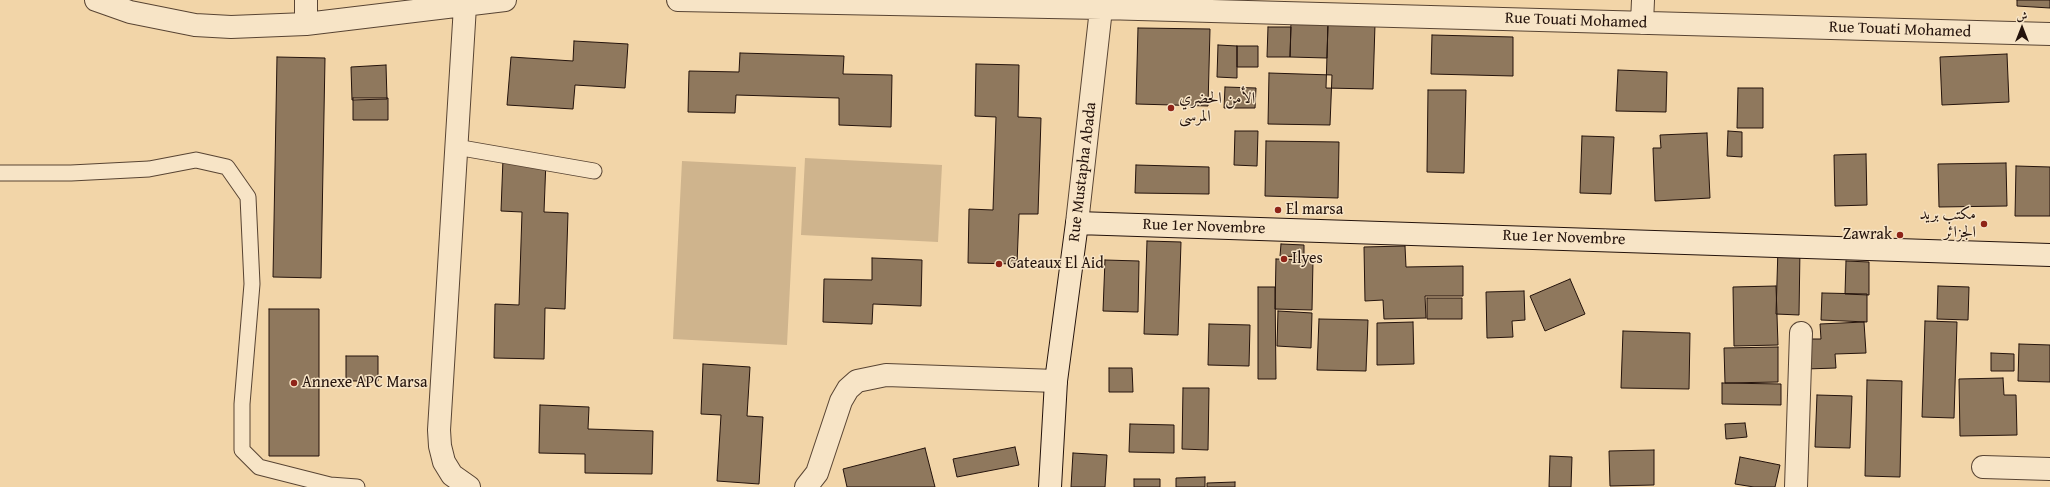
<!DOCTYPE html>
<meta charset="utf-8">
<style>
body{margin:0}
#map{position:relative;width:2050px;height:487px;overflow:hidden;background:#f2d5a8;font-family:"Gentium Book Plus",Amiri,serif}
canvas{display:block}
.north{position:absolute;left:2002px;top:8px;width:40px;height:40px;-webkit-text-stroke:3px #f7e4c6;paint-order:stroke;rotate:0deg;font-size:11px;font-weight:700;line-height:16px;text-align:center;color:#24130c}
.north::after{content:'';display:block;margin:auto;width:14px;height:18px;background:#24130c;clip-path:polygon(50% 0,100% 100%,50% 72%,0 100%)}
</style>
<div id="map">
<canvas width="2050" height="487"></canvas>
<div class="north">ش</div>
</div>
<script>
const ctx = document.querySelector('canvas').getContext('2d');
ctx.lineJoin = 'round';
function paint(path, color) { ctx.fillStyle = color; ctx.fill(path, 'evenodd'); }
const shape = rows => new Path2D(rows.map(r => 'M' + r).join(''));
function trace(path, color, width, dash) { ctx.strokeStyle = color; ctx.lineWidth = width; ctx.lineCap = dash ? 'butt' : 'round'; ctx.setLineDash(dash || []); ctx.stroke(path); }
function write(font, color, halo, rows, align = 'center') {
  ctx.font = font + ' "Gentium Book Plus",Amiri,serif'; ctx.lineWidth = 3; ctx.setLineDash([]); ctx.textBaseline = 'middle'; ctx.strokeStyle = halo; ctx.fillStyle = color; for (const [text, x, y, turn = 0] of rows) {
    ctx.save(); ctx.translate(x, y); ctx.rotate((+turn || 0) * Math.PI / 180); ctx.textAlign = isNaN(turn) ? turn : align; if (halo) ctx.strokeText(text, 0, 0); ctx.fillText(text, 0, 0); ctx.restore();
  }
}
const green = shape([
 [805,158,942,165,938,242,801,235],
 [682,161,796,167,787,345,673,339]
]);
const building = shape([
 [2017,0,2050,0,2050,8,2017,6,2017,0],
 [1291,22,1328,23,1327,58,1290,57,1291,22],
 [1328,23,1375,24,1373,89,1326,88,1328,23],
 [1268,27,1291,27,1290,57,1267,57,1268,27],
 [1138,28,1210,29,1208,106,1136,104,1138,28],
 [1432,35,1513,37,1513,76,1431,74,1432,35],
 [574,41,628,44,625,88,575,85,573,109,507,105,511,57,573,61,574,41],
 [1218,45,1237,46,1237,78,1217,77,1218,45],
 [1237,46,1258,46,1258,67,1237,67,1237,46],
 [740,53,844,56,843,74,892,75,891,127,839,125,839,98,736,95,735,113,688,112,689,71,739,72,740,53],
 [2007,54,2009,102,1942,105,1940,57,2007,54],
 [277,57,325,58,321,278,273,277,277,57],
 [976,64,1019,65,1018,117,1041,118,1038,214,1019,214,1017,264,968,263,969,209,993,210,996,117,975,116,976,64],
 [386,65,387,99,352,100,351,67,386,65],
 [1618,70,1667,72,1666,112,1616,111,1618,70],
 [1269,73,1332,75,1330,125,1268,124,1269,73],
 [1225,87,1256,88,1255,108,1224,108,1225,87],
 [1738,88,1763,88,1763,128,1737,128,1738,88],
 [1428,90,1466,90,1464,173,1427,172,1428,90],
 [353,98,388,98,388,120,353,120,353,98],
 [1235,131,1258,131,1257,166,1234,165,1235,131],
 [1728,131,1742,132,1742,157,1727,156,1728,131],
 [1707,133,1710,198,1655,201,1653,148,1661,148,1660,135,1707,133],
 [1582,136,1614,137,1611,194,1580,193,1582,136],
 [1266,141,1339,142,1338,198,1265,196,1266,141],
 [1866,154,1867,205,1835,206,1834,155,1866,154],
 [503,159,546,160,544,212,568,213,565,309,545,308,544,359,494,358,495,304,519,305,522,212,501,211,503,159],
 [2006,163,2007,206,1939,207,1938,164,2006,163],
 [1136,165,1209,167,1209,194,1135,193,1136,165],
 [2016,166,2050,167,2050,216,2015,216,2016,166],
 [1147,241,1181,242,1178,335,1144,334,1147,241],
 [1281,244,1304,245,1304,257,1280,256,1281,244],
 [1405,246,1406,267,1463,266,1463,296,1425,296,1426,318,1384,319,1383,300,1365,301,1364,247,1405,246],
 [1778,248,1800,249,1799,315,1776,314,1778,248],
 [872,258,922,260,921,306,873,304,872,324,823,322,824,279,872,280,872,258],
 [1276,259,1313,260,1312,310,1275,309,1276,259],
 [1105,260,1139,261,1138,312,1103,311,1105,260],
 [1846,261,1869,262,1869,295,1845,294,1846,261],
 [1570,279,1585,314,1545,331,1530,296,1570,279],
 [1776,286,1778,345,1734,346,1733,287,1776,286],
 [1938,286,1969,287,1968,320,1937,319,1938,286],
 [1258,287,1275,287,1276,379,1258,379,1258,287],
 [1524,291,1525,320,1512,321,1513,337,1487,338,1486,292,1524,291],
 [1822,293,1867,294,1867,322,1821,320,1822,293],
 [1427,298,1462,298,1462,319,1427,319,1427,298],
 [269,309,319,309,319,456,269,456,269,309],
 [1278,311,1312,313,1311,348,1277,346,1278,311],
 [1319,319,1368,320,1366,371,1317,370,1319,319],
 [1925,321,1957,322,1954,418,1922,417,1925,321],
 [1413,322,1414,364,1377,365,1377,323,1413,322],
 [1864,322,1866,353,1835,354,1836,368,1806,369,1805,339,1821,339,1820,324,1864,322],
 [1209,324,1250,325,1249,366,1208,365,1209,324],
 [1623,331,1690,333,1689,389,1621,388,1623,331],
 [2019,344,2050,345,2050,382,2018,381,2019,344],
 [1778,347,1778,382,1725,383,1724,348,1778,347],
 [1991,353,2014,354,2014,371,1991,371,1991,353],
 [346,356,378,356,378,381,346,381,346,356],
 [703,364,750,367,747,416,763,417,759,484,717,481,721,415,701,414,703,364],
 [1109,368,1132,368,1133,392,1109,392,1109,368],
 [2003,378,2004,395,2016,395,2017,435,1960,436,1959,379,2003,378],
 [1867,380,1902,381,1900,477,1865,476,1867,380],
 [1722,383,1781,384,1781,405,1722,404,1722,383],
 [1183,388,1209,388,1208,450,1182,449,1183,388],
 [1817,395,1852,396,1850,448,1815,447,1817,395],
 [540,405,589,407,588,429,653,431,652,474,585,473,585,454,539,453,540,405],
 [1745,423,1747,437,1726,439,1725,424,1745,423],
 [1130,424,1174,425,1174,453,1129,452,1130,424],
 [1015,447,1019,465,957,477,953,459,1015,447],
 [925,448,935,487,847,487,843,469,925,448],
 [1654,450,1654,485,1610,486,1609,451,1654,450],
 [1073,453,1107,455,1105,487,1071,487,1073,453],
 [1550,456,1572,457,1571,487,1549,487,1550,456],
 [1740,457,1780,465,1775,487,1754,487,1735,484,1740,457],
 [1205,477,1205,487,1176,487,1176,478,1205,477],
 [1134,479,1160,479,1160,487,1134,487,1134,479],
 [1235,482,1235,487,1207,487,1207,483,1235,482]
]);
const service = shape([
 [456,147,594,171],
 [0,173,71,173,149,169,196,160,227,167,248,197,252,284,242,404,242,450,259,467,330,485,357,487]
]);
const minor = shape([
 [96,0,130,12,195,25,231,27,306,24],
 [306,0,306,24,505,0],
 [678,0,1102,8,2050,34],
 [465,6,439,430,440,446,444,462,452,475,469,487],
 [1642,23,1643,0],
 [1077,223,1102,0],
 [1983,467,2050,469],
 [806,487,817,473,841,401,848,389,857,381,886,375,1056,381],
 [1796,487,1801,333]
]);
const secondary = shape([
 [1050,487,1056,381,1077,223,2050,255]
]);
const markers = [
 [1171,108,4,"#8f2418"],
 [1278,210,4,"#8f2418"],
 [1984,224,4,"#8f2418"],
 [1900,235,4,"#8f2418"],
 [1284,259,4,"#8f2418"],
 [999,264,4,"#8f2418"],
 [294,383,4,"#8f2418"]
];
const streetNames = [
 ["Rue Touati Mohamed",1576,21,2],
 ["Rue Touati Mohamed",1900,30,2],
 ["Rue Mustapha Abada",1083,172,-83],
 ["Rue 1er Novembre",1204,227,2],
 ["Rue 1er Novembre",1564,238,2]
];
const poiNames = [
 ["الأمن الحضري",1179,99],
 ["المرسى",1179,117],
 ["El marsa",1286,210],
 ["مكتب بريد",1976,215,"right"],
 ["الجزائر",1976,233,"right"],
 ["Zawrak",1892,235,"right"],
 ["Ilyes",1292,259],
 ["Gateaux El Aid",1007,264],
 ["Annexe APC Marsa",302,383]
];
paint(green, '#cfb48d');
paint(building, '#8f785d');
trace(building, '#24130c', 1);
trace(service, '#584433', 17);
trace(minor, '#584433', 24);
trace(secondary, '#24130c', 24);
trace(service, '#f7e4c6', 15);
trace(minor, '#f7e4c6', 22);
trace(secondary, '#f7e4c6', 22);
for (const [x, y, r, color] of markers) { const dot = new Path2D(); dot.arc(x, y, r, 0, 2 * Math.PI); ctx.fillStyle = color; ctx.fill(dot); trace(dot, '#f7e4c6', 1.5); }
write('16px', '#24130c', '#f7e4c6', streetNames);
write('16px', '#24130c', '#f7e4c6', poiNames, 'left');
</script>
